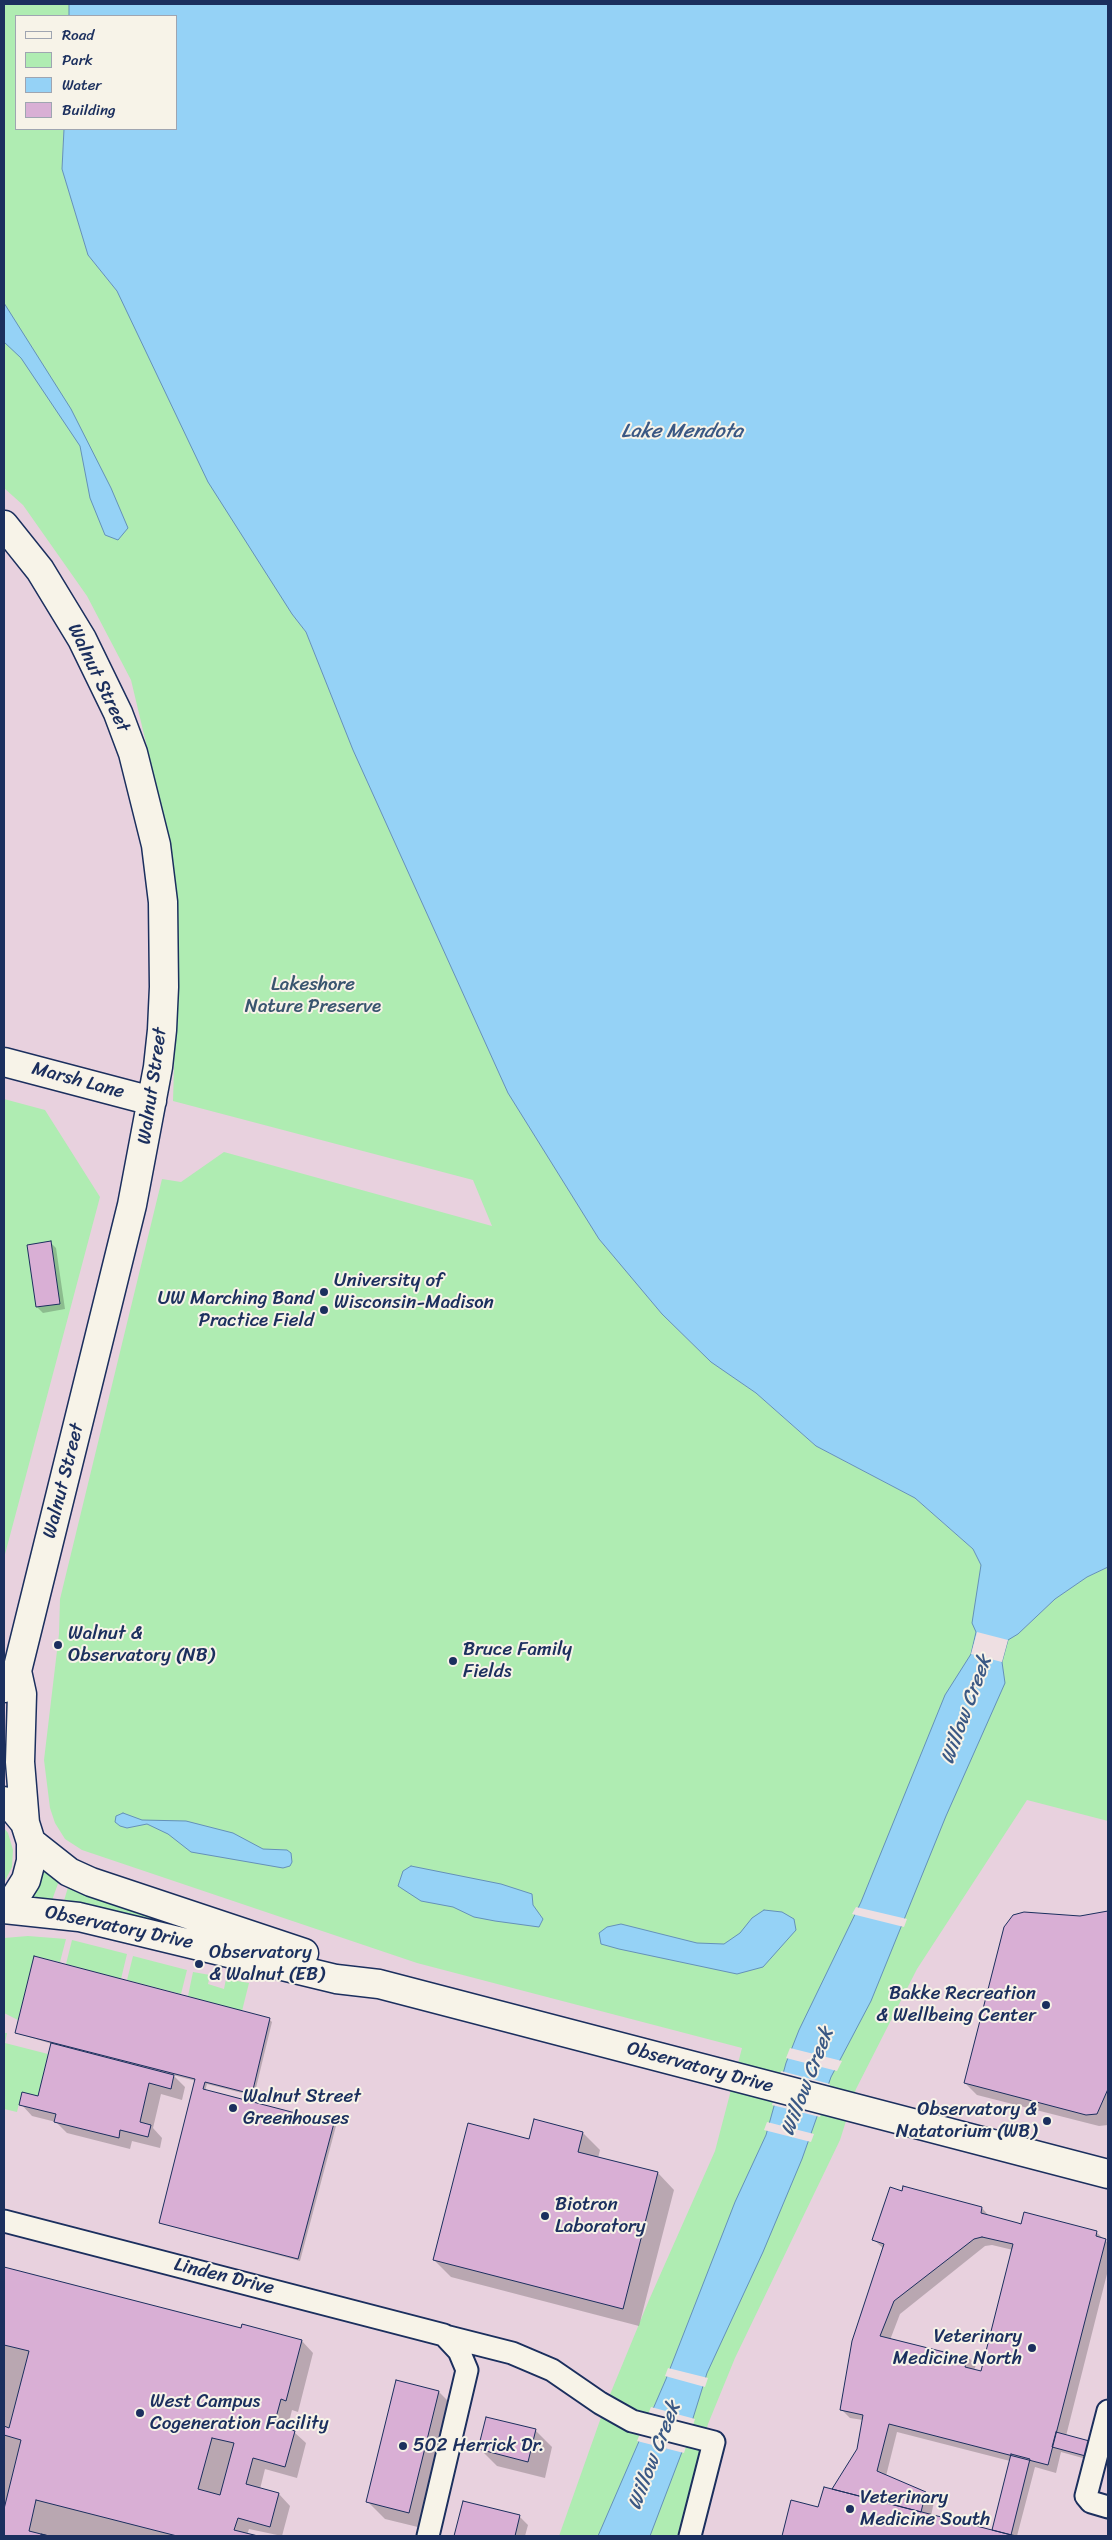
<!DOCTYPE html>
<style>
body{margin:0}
#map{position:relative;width:1112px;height:2540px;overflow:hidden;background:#eedfe2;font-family:Sriracha,sans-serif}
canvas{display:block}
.frame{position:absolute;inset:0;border:5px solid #1b2f5e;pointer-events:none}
.legend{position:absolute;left:15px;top:15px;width:162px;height:115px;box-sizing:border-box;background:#f7f3e8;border:1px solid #9fa5b1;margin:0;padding:6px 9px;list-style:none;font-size:15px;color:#1b2f5e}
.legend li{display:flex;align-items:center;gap:10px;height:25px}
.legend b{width:25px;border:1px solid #9fa5b1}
</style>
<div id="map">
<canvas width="1112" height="2540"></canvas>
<div class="frame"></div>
<ul class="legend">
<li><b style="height:6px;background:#f7f3e8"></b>Road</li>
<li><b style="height:14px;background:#afecb2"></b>Park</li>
<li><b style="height:14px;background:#95d2f6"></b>Water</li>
<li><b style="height:14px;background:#d9afd5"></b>Building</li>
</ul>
</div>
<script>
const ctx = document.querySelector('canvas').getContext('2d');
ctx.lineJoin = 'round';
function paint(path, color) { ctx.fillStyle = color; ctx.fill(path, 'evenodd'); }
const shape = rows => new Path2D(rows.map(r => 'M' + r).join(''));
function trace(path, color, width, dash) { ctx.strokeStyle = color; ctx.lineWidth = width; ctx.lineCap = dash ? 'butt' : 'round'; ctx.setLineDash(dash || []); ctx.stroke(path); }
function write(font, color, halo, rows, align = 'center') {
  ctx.font = font + ' Sriracha,sans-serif'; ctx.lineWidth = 4; ctx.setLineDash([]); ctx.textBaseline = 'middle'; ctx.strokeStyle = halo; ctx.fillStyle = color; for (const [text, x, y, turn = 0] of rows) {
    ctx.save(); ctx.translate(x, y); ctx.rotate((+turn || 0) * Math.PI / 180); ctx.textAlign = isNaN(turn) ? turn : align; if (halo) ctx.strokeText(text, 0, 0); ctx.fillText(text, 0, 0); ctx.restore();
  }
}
const built = shape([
 [4,4,69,4,69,16,16,16,16,129,64,129,62,169,662,1314,816,1446,915,1498,973,1549,972,1623,1108,1567,1108,2536,4,2536]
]);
const green = shape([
 [4,4,69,4,69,16,16,16,16,129,64,129,62,169,88,255,117,291,292,614,306,632,353,750,508,1093,599,1239,662,1314,711,1362,756,1393,816,1446,915,1498,973,1549,1018,1634,1055,1599,1087,1577,1108,1567,1108,1821,1027,1800,917,1969,856,2089,840,2140,735,2358,708,2424,678,2536,559,2536,604,2409,649,2300,715,2151,742,2048,417,1963,82,1850,65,1839,55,1823,50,1808,44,1760,59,1634,60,1599,162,1179,181,1182,224,1152,492,1226,473,1180,173,1101,177,966,167,831,131,680,87,596,23,505,4,488],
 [4,1099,45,1110,100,1197,4,1558],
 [4,1828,8,1833,13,1850,12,1867,4,1883],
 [44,1867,60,1878,51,1903,31,1901],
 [69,1884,229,1938,63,1904],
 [28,1936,66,1939,60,1962,34,1956,18,2020,4,2013,4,1938],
 [72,1940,127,1954,121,1979,66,1964],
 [133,1956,187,1970,181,1994,127,1980],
 [193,1972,210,1975,208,1984,224,1989,226,1979,249,1983,242,2011,188,1996],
 [4,2033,7,2033,5,2043,48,2054,38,2096,22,2092,17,2112,4,2109]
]);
const water = shape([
 [69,4,1108,4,1108,1567,1087,1577,1055,1599,1018,1634,1008,1640,1002,1662,1005,1683,946,1816,871,2001,831,2077,802,2159,763,2252,707,2373,685,2444,650,2536,598,2536,666,2379,735,2202,766,2135,786,2063,799,2030,861,1902,945,1695,971,1654,976,1632,972,1623,981,1565,973,1549,915,1498,816,1446,756,1393,711,1362,662,1314,599,1239,508,1093,353,750,306,632,292,614,208,482,117,291,88,255,62,169,64,129,176,129,176,16,69,16,69,4],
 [4,303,71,409,111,488,128,528,118,540,105,535,90,498,80,446,21,358,4,342,4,303],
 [123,1813,142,1820,186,1821,233,1833,263,1849,287,1850,291,1853,292,1862,290,1866,283,1868,191,1852,168,1834,147,1824,127,1828,120,1826,115,1822,116,1816,123,1813],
 [411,1866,501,1884,532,1894,533,1905,543,1919,539,1927,495,1921,474,1917,453,1907,421,1901,398,1886,403,1871,411,1866],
 [764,1910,782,1912,794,1919,796,1930,763,1967,737,1974,619,1949,601,1944,599,1933,607,1927,621,1924,697,1943,724,1944,740,1933,752,1918,764,1910]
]);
const pier = shape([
 [977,1632,1008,1640,1002,1662,971,1654],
 [856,1907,907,1919,904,1927,852,1914],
 [790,2048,842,2061,837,2071,786,2058],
 [781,2071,830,2084,820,2117,772,2105],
 [767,2122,814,2134,811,2142,764,2130],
 [668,2368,708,2378,705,2387,665,2376],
 [651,2407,695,2419,684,2453,637,2441]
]);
const shadow = shape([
 [51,1243,56,1248,65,1309,43,1313,37,1307,28,1246],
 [1108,1912,1108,2125,1099,2126,977,2095,965,2083,1080,1917],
 [269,2019,272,2022,254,2096,207,2084,205,2091,336,2126,300,2261,160,2223,196,2081,173,2075,185,2087,182,2100,161,2094,153,2128,162,2138,160,2148,132,2141,130,2149,67,2133,56,2122,32,2116,21,2104,39,2097,52,2044,16,2033],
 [535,2121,583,2133,600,2150,598,2158,658,2173,674,2190,639,2326,451,2277,434,2260,530,2140],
 [903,2192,982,2208,990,2217,1022,2225,1096,2232,1108,2243,1108,2270,1066,2436,1108,2447,1108,2465,1061,2452,1056,2473,1035,2467,1017,2536,783,2536,792,2502,819,2508,836,2491,833,2489,858,2449,863,2420,850,2418,841,2409,884,2249,874,2240],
 [992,2245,1013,2250,982,2372,974,2370,976,2365,967,2356,965,2359,890,2340,900,2314,985,2246],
 [897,2432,1010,2461,993,2532,931,2516,934,2502,926,2493,886,2476],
 [4,2269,242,2330,243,2326,302,2341,313,2353,298,2412,292,2410,287,2430,294,2432,306,2443,297,2478,265,2469,260,2489,279,2494,290,2506,282,2536,249,2529,247,2535,253,2536,4,2536],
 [439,2392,456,2409,426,2529,385,2519,368,2502],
 [535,2430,552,2447,545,2478,497,2466,480,2449],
 [464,2502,519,2516,528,2525,525,2536,455,2536]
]);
const building = shape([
 [51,1241,60,1304,36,1307,27,1245,51,1241],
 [1108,1911,1108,2089,1097,2114,1086,2115,964,2083,1004,1927,1013,1915,1024,1912,1080,1916,1108,1911],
 [34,1956,270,2018,252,2094,205,2082,203,2089,334,2123,298,2259,159,2223,195,2079,15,2033,34,1956],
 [51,2043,174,2075,171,2089,149,2083,140,2122,151,2125,148,2137,120,2130,119,2138,54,2122,56,2114,19,2105,22,2092,38,2096,51,2043],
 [534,2119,583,2132,578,2152,658,2172,623,2309,433,2260,468,2123,529,2139,534,2119],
 [903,2186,982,2207,981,2213,1018,2223,1021,2224,1024,2212,1097,2231,1096,2236,1106,2239,1048,2465,889,2424,877,2471,926,2492,921,2512,832,2489,857,2449,863,2415,840,2410,852,2341,884,2244,872,2240,890,2187,902,2191,903,2186],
 [982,2237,1013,2244,981,2371,965,2367,968,2355,964,2354,964,2357,880,2336,894,2301,974,2239,982,2237],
 [4,2267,241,2328,242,2324,302,2340,286,2401,281,2399,274,2425,295,2431,285,2467,253,2458,246,2484,279,2493,270,2527,238,2518,234,2530,258,2536,49,2536,41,2534,41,2536,4,2536,4,2267],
 [4,2345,29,2351,9,2428,4,2426,4,2345],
 [396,2380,439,2391,409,2513,366,2502,396,2380],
 [486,2417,536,2429,528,2462,478,2449,486,2417],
 [1056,2432,1108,2446,1108,2462,1052,2447,1056,2432],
 [4,2435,21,2440,4,2509,4,2435],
 [212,2438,234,2443,220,2495,198,2489,212,2438],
 [1011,2454,1030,2459,1011,2535,992,2530,1011,2454],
 [824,2487,992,2530,1016,2536,782,2536,791,2500,818,2507,824,2487],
 [36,2500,177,2536,49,2536,29,2531,36,2500],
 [463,2501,520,2515,515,2536,454,2536,463,2501]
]);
const street = shape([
 [4,2221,444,2335,459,2351,467,2370,428,2536],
 [445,2336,512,2353,552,2370,600,2403,632,2421,714,2442,690,2536],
 [1108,2411,1086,2496,1091,2502,1108,2507]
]);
const secondary = shape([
 [4,525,40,570,82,639,118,713,133,753,156,845,163,902,164,987,162,1030,158,1067,132,1205,17,1671,4,1688],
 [4,1062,152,1101],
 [17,1671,22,1694,20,1762,25,1823],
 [4,1801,11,1806,25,1823,31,1842,31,1861,26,1880,16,1896,4,1906],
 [31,1842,69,1872,91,1882,304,1953],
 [4,1909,79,1917,336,1979,379,1984,1108,2174]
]);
const markers = [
 [324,1292,5,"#1b2f5e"],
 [324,1310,5,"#1b2f5e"],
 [58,1645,5,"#1b2f5e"],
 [453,1661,5,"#1b2f5e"],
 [199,1964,5,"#1b2f5e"],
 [1046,2005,5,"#1b2f5e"],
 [233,2108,5,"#1b2f5e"],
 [1047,2121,5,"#1b2f5e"],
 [545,2216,5,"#1b2f5e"],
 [1032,2348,5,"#1b2f5e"],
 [140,2413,5,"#1b2f5e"],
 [403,2446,5,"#1b2f5e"],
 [850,2509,5,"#1b2f5e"]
];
const streetNames = [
 ["Walnut Street",98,678,64],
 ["Marsh Lane",78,1081,15],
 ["Walnut Street",153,1086,-82],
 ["Walnut Street",64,1481,-76],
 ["Observatory Drive",119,1928,12],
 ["Observatory Drive",700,2068,15],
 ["Linden Drive",224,2277,14]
];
const parkNames = [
 ["Lakeshore",313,985],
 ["Nature Preserve",313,1007]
];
const poiNames = [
 ["University of",334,1281],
 ["Wisconsin-Madison",334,1303],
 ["UW Marching Band",314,1299,"right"],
 ["Practice Field",314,1321,"right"],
 ["Walnut &",68,1634],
 ["Observatory (NB)",68,1656],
 ["Bruce Family",463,1650],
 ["Fields",463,1672],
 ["Observatory",209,1953],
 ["& Walnut (EB)",209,1975],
 ["Bakke Recreation",1036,1994,"right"],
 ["& Wellbeing Center",1036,2016,"right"],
 ["Walnut Street",243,2097],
 ["Greenhouses",243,2119],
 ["Observatory &",1037,2110,"right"],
 ["Natatorium (WB)",1037,2132,"right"],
 ["Biotron",555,2205],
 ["Laboratory",555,2227],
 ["Veterinary",1022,2337,"right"],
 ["Medicine North",1022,2359,"right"],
 ["West Campus",150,2402],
 ["Cogeneration Facility",150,2424],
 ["502 Herrick Dr.",413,2446],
 ["Veterinary",860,2498],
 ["Medicine South",860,2520]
];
const waterNames = [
 ["Lake Mendota",682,432],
 ["Willow Creek",967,1710,-70],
 ["Willow Creek",808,2082,-69],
 ["Willow Creek",655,2456,-69]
];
paint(built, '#e8d1de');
paint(green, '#afecb2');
paint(water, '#95d2f6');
trace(water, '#6491b9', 1);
paint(pier, '#eedfe2');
paint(shadow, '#0003');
paint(building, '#d9afd5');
trace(building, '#1b2f5e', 1);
trace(street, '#1b2f5e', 25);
trace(secondary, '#1b2f5e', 31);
trace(street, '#f7f3e8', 21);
trace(secondary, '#f7f3e8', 28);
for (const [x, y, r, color] of markers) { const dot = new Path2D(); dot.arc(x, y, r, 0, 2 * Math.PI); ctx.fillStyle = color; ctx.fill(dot); trace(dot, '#f7f3e8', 2); }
write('19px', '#1b2f5e', '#f7f3e8', streetNames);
write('19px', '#39556f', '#f7f3e8', parkNames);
write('19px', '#1b2f5e', '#f7f3e8', poiNames, 'left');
write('italic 20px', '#3a5884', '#f7f3e8', waterNames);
</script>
